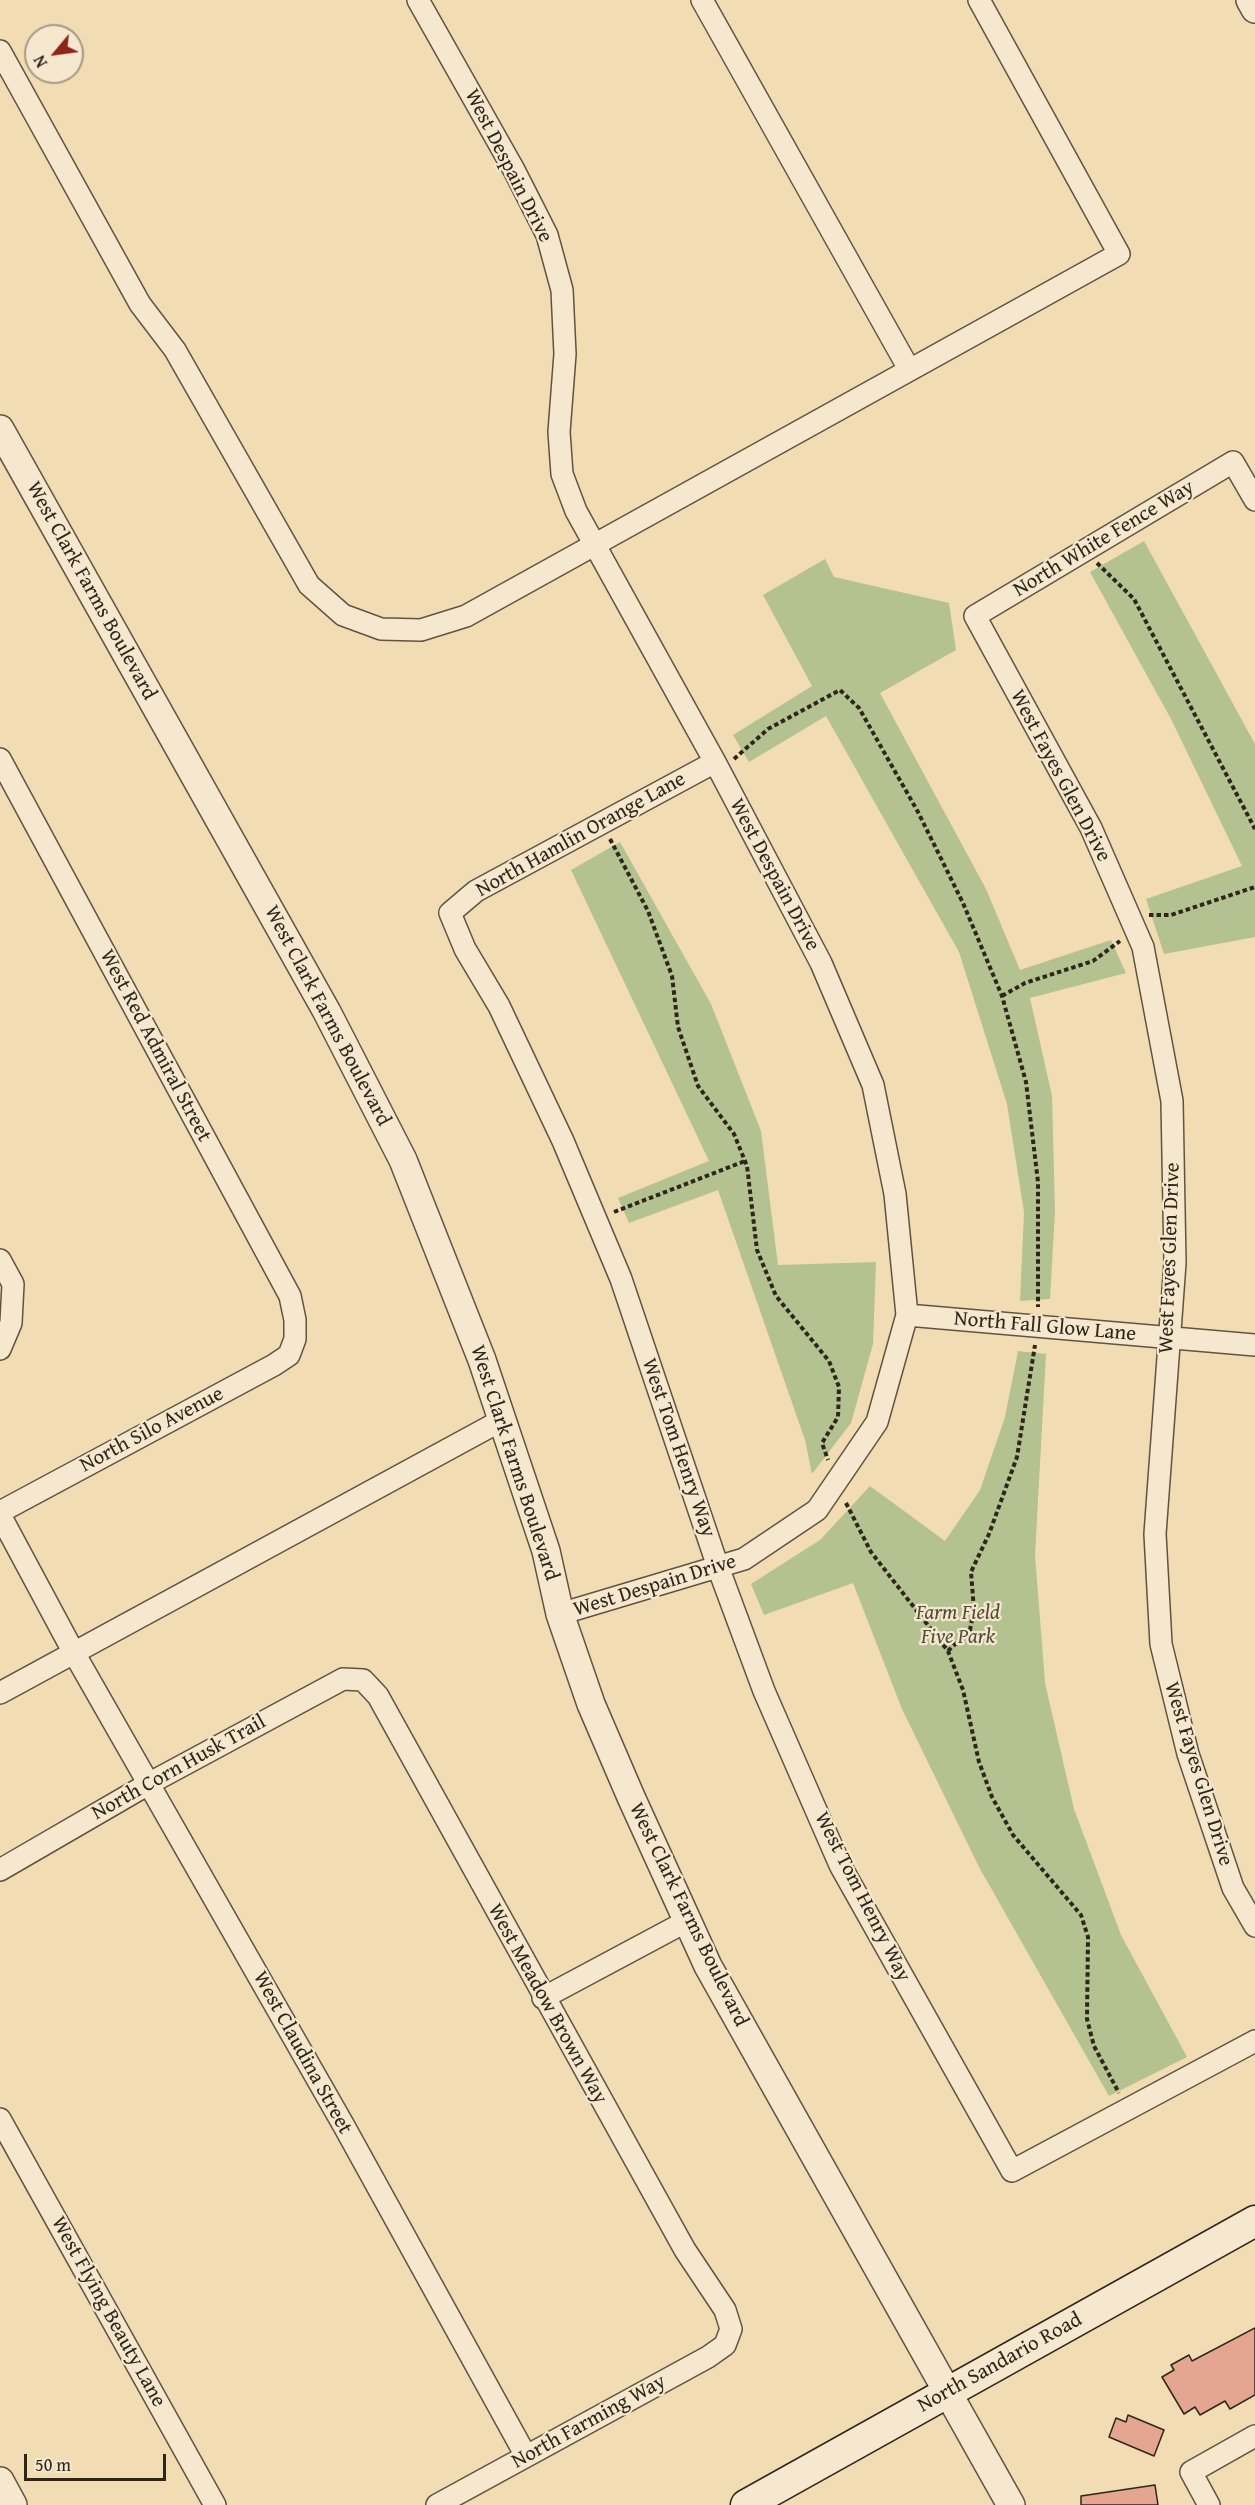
<!DOCTYPE html>
<style>
body{margin:0}
#map{position:relative;width:1255px;height:2505px;overflow:hidden;background:#f1dcb3;font-family:"Gentium Book Plus",serif}
canvas{display:block}
.north{position:absolute;left:24px;top:24px;width:60px;height:60px;box-sizing:border-box;background:#f6e8ce;border:2px solid #a69a86;border-radius:50%;rotate:241deg;font-size:16px;font-weight:700;line-height:24px;text-align:center;color:#2f261b}
.north::after{content:'';display:block;margin:auto;width:21px;height:27px;background:#8f2418;clip-path:polygon(50% 0,100% 100%,50% 72%,0 100%)}
.scale{position:absolute;left:24px;top:2454px;width:142px;height:27px;box-sizing:border-box;border:3px solid #2f261b;border-top:0;padding-left:8px;font-size:18px;line-height:21px;white-space:nowrap;color:#2f261b;-webkit-text-stroke:4px #f6e8ce;paint-order:stroke}
</style>
<div id="map">
<canvas width="1255" height="2505"></canvas>
<div class="north">N</div>
<div class="scale">50 m</div>
</div>
<script>
const ctx = document.querySelector('canvas').getContext('2d');
ctx.lineJoin = 'round';
function paint(path, color) { ctx.fillStyle = color; ctx.fill(path, 'evenodd'); }
const shape = rows => new Path2D(rows.map(r => 'M' + r).join(''));
function trace(path, color, width, dash) { ctx.strokeStyle = color; ctx.lineWidth = width; ctx.lineCap = dash ? 'butt' : 'round'; ctx.setLineDash(dash || []); ctx.stroke(path); }
function write(font, color, halo, rows, align = 'center') {
  ctx.font = font + ' "Gentium Book Plus",serif'; ctx.lineWidth = 4.5; ctx.setLineDash([]); ctx.textBaseline = 'middle'; ctx.strokeStyle = halo; ctx.fillStyle = color; for (const [text, x, y, turn = 0] of rows) {
    ctx.save(); ctx.translate(x, y); ctx.rotate((+turn || 0) * Math.PI / 180); ctx.textAlign = isNaN(turn) ? turn : align; if (halo) ctx.strokeText(text, 0, 0); ctx.fillText(text, 0, 0); ctx.restore();
  }
}
const green = shape([
 [1144,541,1255,744,1255,937,1164,954,1146,899,1242,866,1171,719,1090,572],
 [825,559,834,577,949,603,956,650,880,693,986,889,1020,970,1111,940,1126,973,1030,998,1052,1096,1055,1211,1050,1299,1020,1301,1024,1212,1007,1104,959,952,826,716,749,762,733,735,812,686,763,595],
 [620,842,711,1004,761,1131,778,1265,876,1262,873,1344,851,1423,812,1474,805,1440,718,1190,629,1223,618,1198,709,1161,571,870],
 [1018,1351,1046,1354,1035,1555,1045,1683,1074,1809,1121,1935,1187,2057,1109,2096,979,1867,902,1709,853,1583,764,1615,751,1584,820,1540,870,1486,945,1541,980,1490,1005,1417]
]);
const building = shape([
 [1255,2328,1255,2395,1230,2409,1225,2401,1200,2415,1195,2407,1184,2414,1162,2377,1174,2370,1171,2365,1189,2355,1192,2361,1255,2328],
 [1128,2415,1164,2430,1154,2456,1109,2437,1116,2418,1126,2422,1128,2415],
 [1155,2485,1158,2505,1081,2505,1081,2496,1155,2485]
]);
const path = shape([
 [1097,563,1134,599,1255,829],
 [734,759,768,729,840,690,859,708,918,812,963,903,1002,996,1026,1082,1038,1182,1038,1307],
 [610,839,648,911,672,976,678,1027,698,1086,734,1134,747,1166,757,1250,776,1296,829,1361,839,1387,838,1417,822,1443,828,1460],
 [1149,915,1171,915,1255,887],
 [1002,996,1025,983,1093,961,1120,941],
 [614,1212,745,1161],
 [846,1503,871,1552,948,1651,963,1690,979,1762,992,1797,1013,1835,1081,1915,1088,1937,1087,2019,1094,2046,1119,2093],
 [948,1651,970,1630,974,1610,971,1572,989,1534,1017,1457,1035,1345]
]);
const minor = shape([
 [418,0,514,170,547,235,562,290,565,354,559,432,562,474,576,511,715,762,821,963,873,1085,895,1194,907,1315,877,1422,817,1510,744,1559,560,1614],
 [702,0,909,369],
 [0,51,140,304,175,350,309,585,343,615,381,629,421,630,466,616,1119,254,979,0],
 [1255,500,1233,462,975,616,1091,828,1143,947,1172,1101,1175,1263,1155,1534,1161,1644,1188,1754,1233,1888,1255,1926],
 [0,759,290,1296,295,1320,295,1339,289,1355,274,1365,0,1512],
 [715,762,476,891,450,913,465,949,499,1006,563,1141,621,1279,718,1567,764,1691,840,1865,1012,2171,1255,2041],
 [0,1260,13,1284,11,1323,0,1349],
 [907,1315,1255,1345],
 [0,1515,74,1653,344,2126,526,2456],
 [0,1693,502,1420],
 [0,1870,150,1783,343,1679,363,1680,378,1696,685,2250,725,2310,731,2329,725,2345,708,2357,437,2505],
 [543,1998,687,1921],
 [0,2119,215,2505],
 [1209,2505,1191,2472,1255,2436]
]);
const tertiary = shape([
 [1250,0,1255,9],
 [0,429,327,1012,403,1160,482,1360,546,1551,560,1614,591,1704,631,1797,708,1966,1011,2505],
 [0,2481,13,2505]
]);
const secondary = shape([
 [746,2505,1255,2221]
]);
const streetNames = [
 ["West Despain Drive",508,166,63],
 ["North White Fence Way",1104,539,-31],
 ["West Clark Farms Boulevard",91,591,61],
 ["West Fayes Glen Drive",1060,776,62],
 ["North Hamlin Orange Lane",581,835,-29],
 ["West Despain Drive",774,875,62],
 ["West Clark Farms Boulevard",327,1016,62],
 ["West Red Admiral Street",155,1046,62],
 ["West Fayes Glen Drive",1170,1258,-88],
 ["North Fall Glow Lane",1045,1327,5],
 ["North Silo Avenue",152,1430,-28],
 ["West Tom Henry Way",678,1448,71],
 ["West Clark Farms Boulevard",514,1463,72],
 ["West Despain Drive",655,1586,-17],
 ["North Corn Husk Trail",179,1768,-29],
 ["West Fayes Glen Drive",1198,1774,73],
 ["West Tom Henry Way",862,1897,63],
 ["West Clark Farms Boulevard",688,1915,64],
 ["West Meadow Brown Way",547,2004,61],
 ["West Claudina Street",302,2053,61],
 ["West Flying Beauty Lane",108,2312,61],
 ["North Sandario Road",1000,2363,-29],
 ["North Farming Way",589,2422,-29]
];
const parkNames = [
 ["Farm Field",958,1614],
 ["Five Park",958,1638]
];
paint(green, '#b4c291');
paint(building, '#e4a691');
trace(building, '#2f261b', 1.5);
trace(minor, '#605441', 24);
trace(tertiary, '#605441', 30);
trace(secondary, '#2f261b', 33);
trace(path, '#2f261b', 4, [4.5, 3]);
trace(minor, '#f6e8ce', 21);
trace(tertiary, '#f6e8ce', 27);
trace(secondary, '#f6e8ce', 30);
write('21px', '#2f261b', '#f6e8ce', streetNames);
write('italic 21px', '#504d38', '#f6e8ce', parkNames);
</script>
